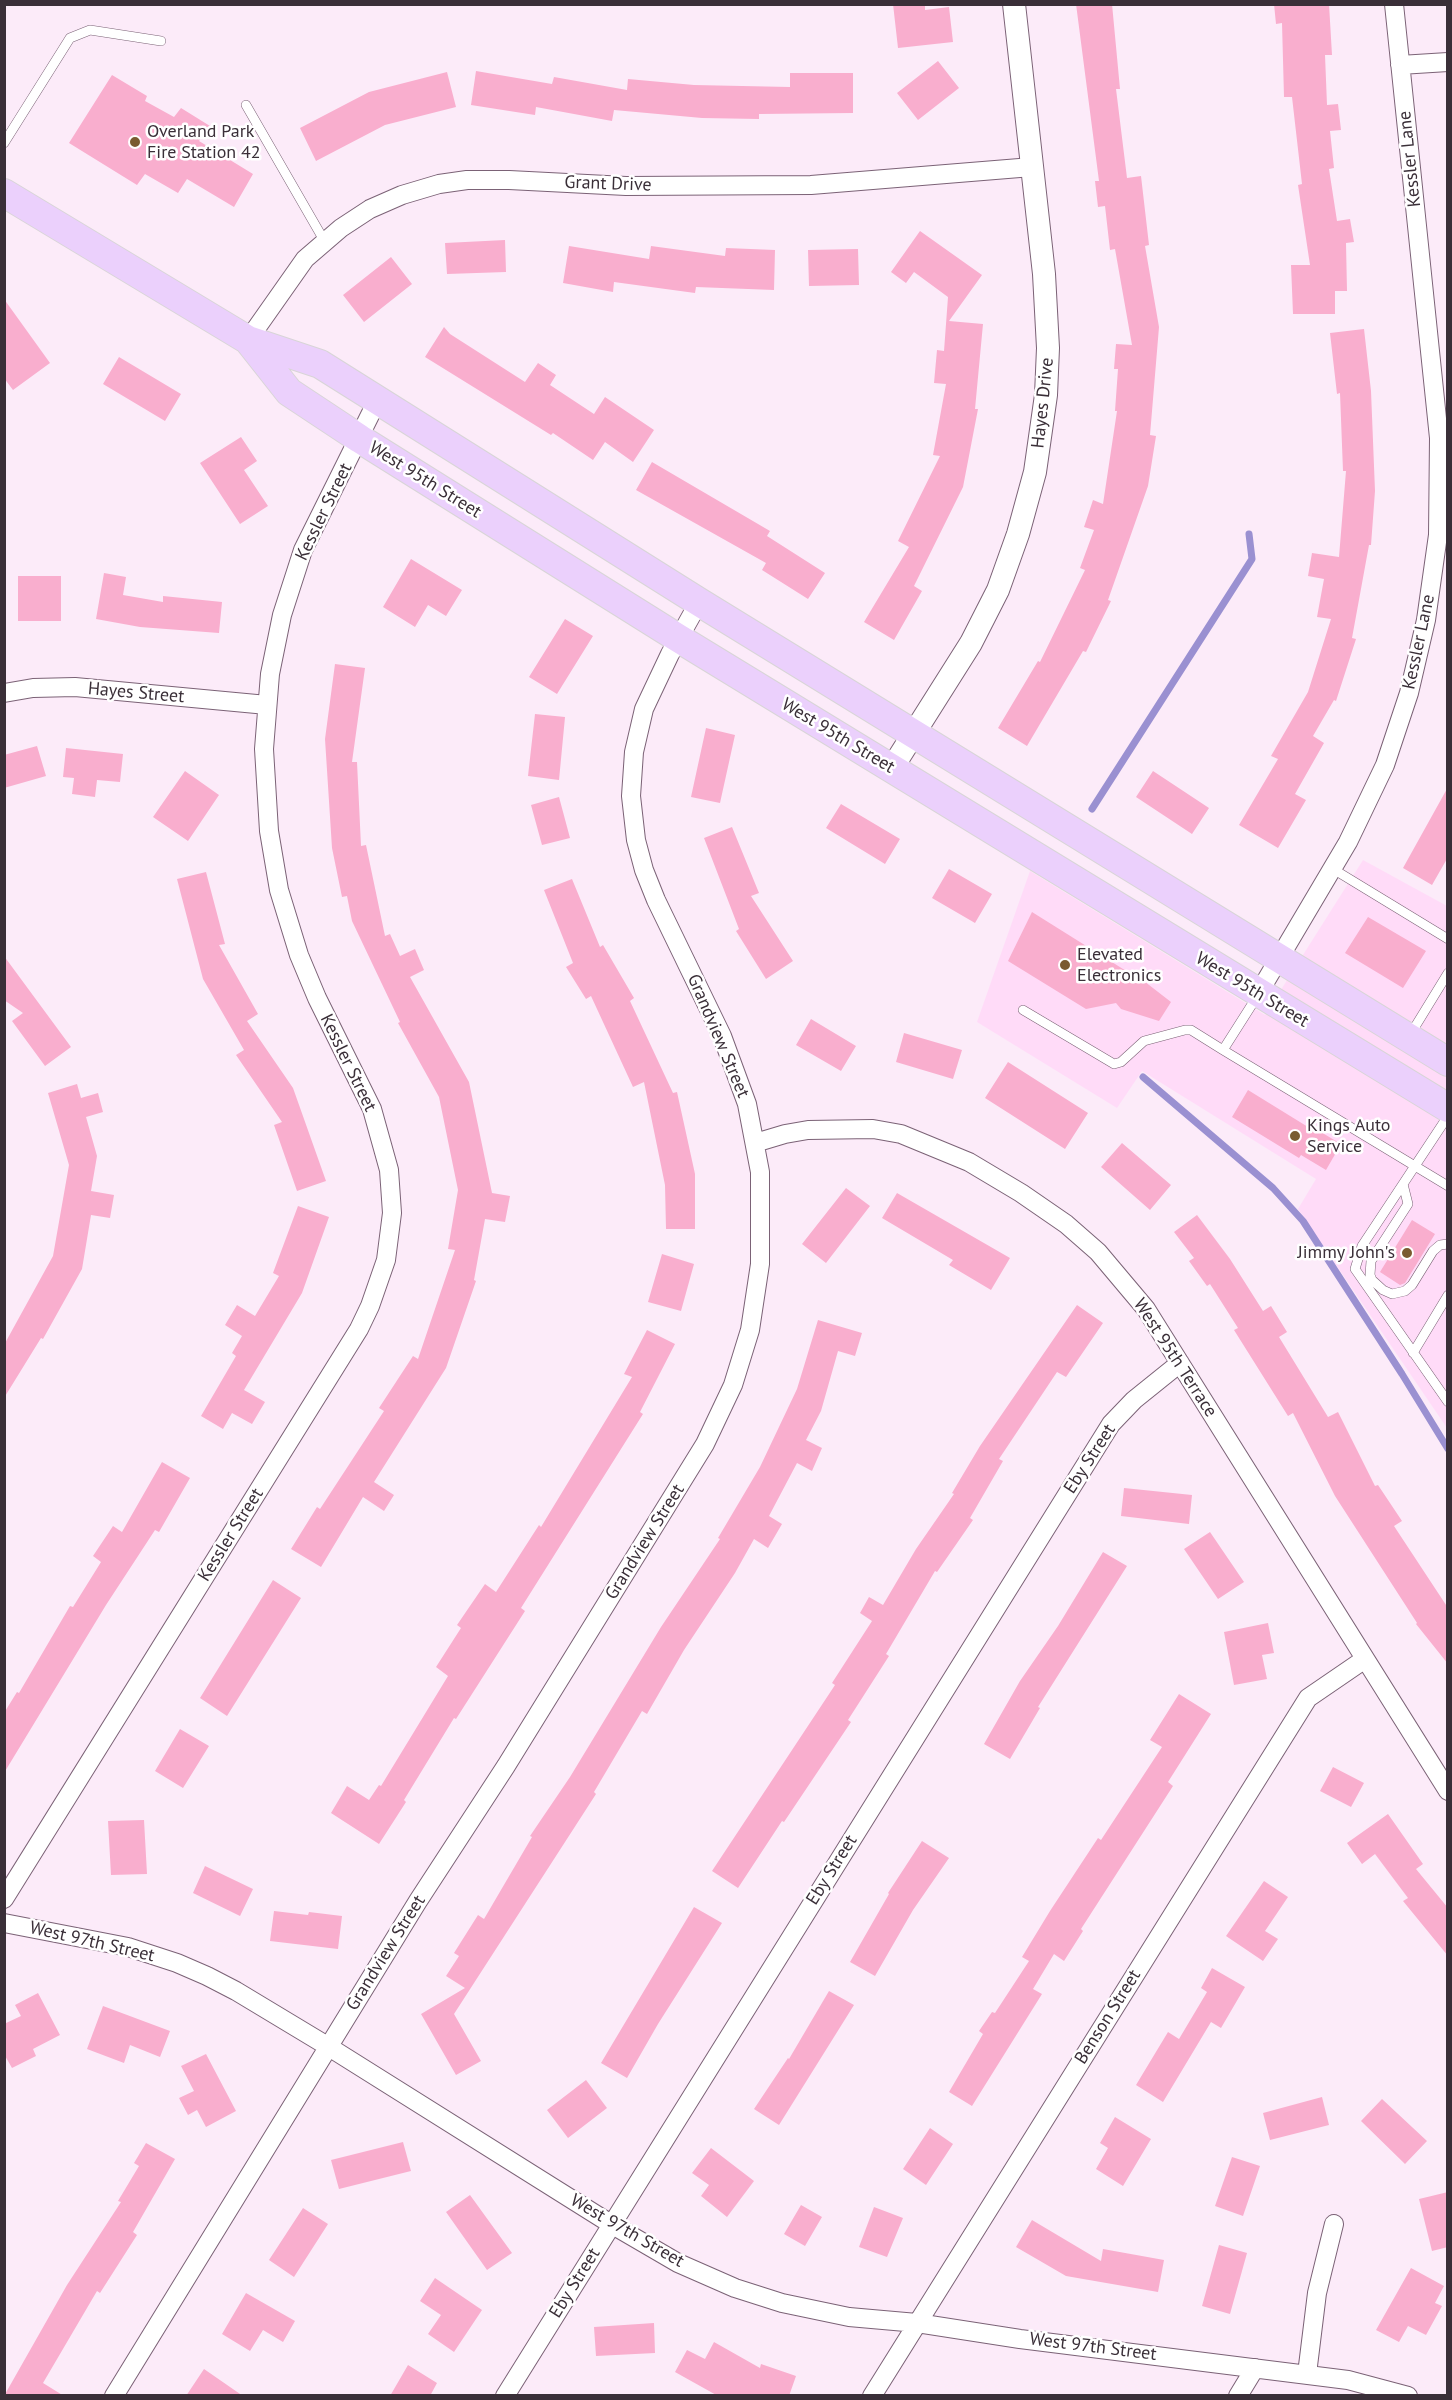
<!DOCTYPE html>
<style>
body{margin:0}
#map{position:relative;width:1452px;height:2400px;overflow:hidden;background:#fcebf9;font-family:"PT Sans",sans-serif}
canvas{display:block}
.frame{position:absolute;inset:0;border:6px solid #3a2f38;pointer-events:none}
</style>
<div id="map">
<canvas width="1452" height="2400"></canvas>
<div class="frame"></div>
</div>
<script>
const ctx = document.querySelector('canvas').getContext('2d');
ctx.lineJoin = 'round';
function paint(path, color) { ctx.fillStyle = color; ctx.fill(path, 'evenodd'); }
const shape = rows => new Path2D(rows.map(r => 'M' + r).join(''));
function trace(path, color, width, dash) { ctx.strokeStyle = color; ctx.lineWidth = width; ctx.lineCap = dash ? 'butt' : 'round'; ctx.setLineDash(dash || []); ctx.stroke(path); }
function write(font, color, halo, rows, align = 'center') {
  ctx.font = font + ' "PT Sans",sans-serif'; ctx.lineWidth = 5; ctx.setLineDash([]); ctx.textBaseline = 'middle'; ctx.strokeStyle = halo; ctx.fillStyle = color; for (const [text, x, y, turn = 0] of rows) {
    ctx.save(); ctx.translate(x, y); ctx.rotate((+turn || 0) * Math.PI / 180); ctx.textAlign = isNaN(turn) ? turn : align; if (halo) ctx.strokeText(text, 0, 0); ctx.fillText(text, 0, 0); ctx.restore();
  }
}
const built = shape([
 [1363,860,1447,906,1447,1428,1298,1209,1316,1179,1142,1071,1117,1108,977,1022,1030,871,1265,1015]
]);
const stream = shape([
 [1092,809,1252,559,1249,534],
 [1143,1077,1273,1188,1303,1221,1402,1374,1448,1449]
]);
const building = shape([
 [893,4,925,4,925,10,949,7,953,42,898,48],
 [1076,4,1112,4,1120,89,1116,89,1127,178,1141,176,1149,245,1145,246,1159,327,1150,435,1156,436,1148,486,1108,600,1111,601,1086,652,1083,651,1027,746,998,728,1038,661,1040,662,1085,570,1080,568,1094,530,1084,527,1093,500,1103,504,1117,411,1115,411,1118,369,1114,369,1116,344,1132,345,1115,249,1110,250,1105,206,1098,207,1095,181,1099,181],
 [1274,4,1329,4,1332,55,1325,55,1327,105,1338,104,1341,130,1330,131,1334,168,1329,169,1337,221,1350,219,1354,242,1346,243,1347,291,1335,291,1335,314,1293,314,1291,265,1310,265,1298,185,1302,184,1292,97,1284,97,1282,23,1276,24],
 [938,61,959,88,918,120,897,93],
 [476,71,552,84,554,77,627,90,628,79,694,85,790,87,790,73,853,73,853,113,759,114,759,119,702,118,614,110,612,121,536,107,535,115,471,105],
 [447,72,456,107,385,125,316,161,300,128,369,92],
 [112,75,147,96,145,101,174,117,181,108,210,126,199,141,253,174,234,207,187,179,178,193,145,174,137,185,69,143],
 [920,231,982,275,949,321,983,324,975,409,978,409,963,487,914,586,922,591,894,640,864,622,909,547,898,541,940,456,933,455,946,384,934,383,937,350,944,351,948,297,914,272,906,283,891,272],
 [505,240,506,272,447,274,445,243],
 [569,246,649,259,651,246,725,256,726,248,775,250,774,290,696,287,695,293,614,282,613,292,563,283],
 [858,249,859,285,809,286,808,250],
 [391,257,412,284,364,322,343,295],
 [4,299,50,363,13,390,4,378],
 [444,327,450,334,525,382,538,363,556,375,550,385,594,414,605,397,654,430,633,462,605,442,593,460,553,433,551,435,425,357],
 [1364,329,1371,391,1375,491,1371,545,1369,545,1352,638,1356,639,1336,701,1334,700,1313,736,1324,743,1295,794,1306,800,1278,848,1239,825,1278,759,1271,756,1308,692,1331,619,1317,617,1324,579,1308,576,1312,553,1339,557,1346,471,1343,471,1340,393,1337,394,1330,333],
 [119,357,181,394,165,421,103,384],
 [241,437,257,461,244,470,268,506,240,524,200,463],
 [652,462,770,531,767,536,825,573,808,599,762,570,766,563,636,490],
 [411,559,462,590,446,616,428,605,415,627,383,607],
 [104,573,126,577,123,595,163,602,163,596,222,602,219,633,140,627,96,619],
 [18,576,61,576,61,621,18,621],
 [565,619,593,636,557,694,529,677],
 [335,664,365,668,352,762,357,762,361,846,366,845,385,936,390,934,400,956,415,949,424,970,410,977,469,1082,492,1193,510,1196,505,1222,485,1219,474,1280,476,1281,446,1368,374,1482,394,1495,384,1511,363,1497,321,1567,291,1549,317,1507,320,1509,384,1411,379,1408,413,1356,418,1359,455,1250,448,1249,458,1190,439,1097,398,1023,400,1022,352,921,347,896,342,897,332,848,325,739],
 [535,714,565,717,559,780,528,776],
 [706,728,735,735,720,803,691,797],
 [37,746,46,776,4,788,4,755],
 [66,748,123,754,120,782,97,780,95,797,72,794,74,778,63,777],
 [185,771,219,795,188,841,153,817],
 [1153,771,1209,808,1192,834,1136,797],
 [1448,787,1448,857,1432,885,1403,868],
 [559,797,570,838,542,845,531,805],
 [841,804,900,839,885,864,826,828],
 [732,827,759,893,751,896,793,961,766,979,736,931,739,929,704,838],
 [949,869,992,894,975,923,932,898],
 [206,872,225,944,219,945,258,1014,247,1021,293,1088,326,1181,297,1191,274,1125,282,1122,236,1055,244,1050,203,979,177,879],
 [572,879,600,947,603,945,634,998,630,1001,673,1093,677,1092,695,1174,695,1229,666,1229,665,1185,644,1082,633,1087,591,996,586,999,566,967,573,963,544,890],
 [1032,912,1123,969,1140,978,1171,1002,1159,1021,1121,1009,1116,1003,1086,1009,1008,961],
 [1368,917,1426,951,1403,988,1345,953],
 [4,956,71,1047,45,1066,12,1021,23,1013,4,1000],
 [811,1019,856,1046,841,1071,796,1045],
 [904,1033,962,1050,953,1079,896,1062],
 [1008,1062,1088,1113,1065,1149,985,1098],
 [77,1084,81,1098,98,1093,103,1112,86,1117,97,1156,91,1191,114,1195,110,1218,91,1215,82,1269,43,1339,41,1338,4,1398,4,1345,53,1256,69,1165,48,1093],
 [1248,1090,1308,1127,1309,1125,1341,1144,1326,1170,1301,1155,1299,1158,1232,1117],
 [1122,1143,1171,1185,1150,1210,1101,1167],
 [846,1188,870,1206,826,1263,802,1244],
 [897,1193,1010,1258,991,1290,949,1265,953,1260,882,1218],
 [298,1206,329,1217,302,1293,244,1390,265,1402,252,1424,232,1413,223,1429,201,1416,236,1356,232,1353,242,1336,225,1325,237,1305,255,1316,279,1276,273,1273],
 [1197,1215,1230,1259,1263,1311,1271,1306,1287,1332,1279,1337,1328,1417,1338,1412,1375,1486,1378,1485,1402,1521,1394,1526,1448,1608,1448,1664,1416,1624,1417,1623,1335,1496,1293,1413,1288,1416,1234,1330,1238,1328,1210,1284,1207,1286,1189,1261,1194,1258,1174,1232],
 [1412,1220,1435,1234,1405,1283,1400,1285,1380,1272],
 [662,1254,694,1264,681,1311,648,1302],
 [1077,1305,1103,1323,1066,1377,1057,1372,999,1459,1003,1461,970,1518,973,1520,937,1572,935,1571,886,1654,889,1656,848,1720,851,1722,784,1822,782,1821,738,1888,712,1871,835,1685,832,1683,872,1621,860,1613,869,1597,883,1605,916,1549,954,1494,952,1493,980,1446],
 [818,1320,862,1333,855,1356,838,1351,821,1411,806,1440,822,1448,812,1471,797,1463,769,1516,782,1524,768,1548,754,1539,735,1573,684,1650,647,1714,642,1711,594,1792,596,1794,454,2014,481,2061,456,2075,421,2014,465,1988,446,1976,459,1956,454,1953,478,1915,484,1919,532,1837,530,1836,570,1777,661,1627,720,1539,718,1538,760,1467,797,1389],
 [647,1330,675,1344,640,1412,643,1414,521,1608,525,1611,456,1719,454,1718,404,1800,406,1802,379,1844,331,1813,347,1786,369,1800,379,1785,381,1786,448,1676,436,1667,461,1628,457,1625,485,1584,496,1592,539,1525,541,1527,632,1377,624,1374],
 [162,1462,190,1478,159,1532,155,1530,106,1605,4,1773,4,1713,17,1692,19,1693,70,1606,73,1607,101,1562,93,1556,113,1526,122,1532],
 [1124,1488,1192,1495,1189,1524,1121,1516],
 [1210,1532,1244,1582,1218,1599,1184,1549],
 [1103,1552,1127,1566,1038,1707,1040,1708,1010,1759,984,1744,1020,1681,1058,1626],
 [273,1580,301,1598,227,1716,200,1698],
 [1268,1623,1274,1653,1262,1655,1267,1679,1234,1685,1224,1632],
 [1179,1694,1211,1714,1168,1782,1173,1786,1081,1929,1083,1931,1064,1961,1054,1954,1033,1989,1042,1994,972,2106,949,2092,983,2034,979,2031,992,2012,995,2013,1029,1961,1022,1957,1050,1911,1098,1838,1101,1840,1162,1747,1150,1740],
 [180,1729,209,1746,183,1788,155,1771],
 [1333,1767,1364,1783,1351,1807,1320,1791],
 [1388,1814,1423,1864,1416,1869,1448,1908,1448,1956,1403,1901,1408,1898,1375,1854,1362,1864,1347,1843],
 [144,1820,147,1874,111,1875,108,1821],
 [922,1841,949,1858,913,1910,875,1976,850,1962,889,1894,888,1893],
 [205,1866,253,1889,240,1916,193,1893],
 [1264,1881,1288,1897,1265,1931,1278,1939,1263,1961,1226,1936],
 [694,1907,722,1923,658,2024,627,2078,601,2063],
 [274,1911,308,1915,309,1912,342,1916,338,1949,270,1941],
 [1212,1968,1245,1987,1221,2028,1211,2022,1163,2102,1136,2085,1168,2032,1179,2039,1207,1992,1201,1988],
 [829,1991,854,2005,779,2125,754,2109,788,2058,789,2059],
 [38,1993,60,2035,33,2049,36,2056,12,2068,4,2054,4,2024,21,2016,15,2005],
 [103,2006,170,2031,160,2057,130,2045,124,2063,87,2049],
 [206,2054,236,2111,206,2127,197,2110,188,2115,179,2098,194,2091,181,2066],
 [586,2080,607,2108,568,2138,547,2110],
 [1322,2097,1329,2125,1270,2140,1263,2113],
 [1382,2099,1427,2141,1405,2164,1361,2121],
 [1115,2117,1151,2139,1123,2186,1096,2169,1108,2148,1100,2143],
 [930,2128,953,2144,926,2185,903,2169],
 [403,2142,411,2171,339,2189,331,2160],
 [146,2143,175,2159,133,2232,137,2235,100,2293,97,2291,43,2383,64,2396,4,2396,67,2285,121,2202,118,2201,139,2166,134,2163],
 [711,2148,754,2181,727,2217,701,2196,709,2185,692,2173],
 [1232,2157,1260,2166,1243,2216,1215,2206],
 [1448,2192,1448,2247,1432,2251,1419,2199],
 [470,2195,512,2253,487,2270,446,2212],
 [801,2205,822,2217,805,2246,784,2234],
 [874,2207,903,2218,887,2257,859,2247],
 [303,2208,328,2224,294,2277,269,2260],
 [1032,2220,1101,2261,1103,2249,1164,2260,1158,2292,1066,2276,1016,2247],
 [1219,2245,1247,2253,1230,2314,1202,2306],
 [1411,2268,1444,2286,1435,2303,1442,2306,1426,2335,1408,2326,1399,2342,1376,2330],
 [435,2278,482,2310,454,2352,428,2334,441,2315,420,2301],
 [246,2293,295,2321,283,2342,263,2330,250,2351,222,2334],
 [654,2323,655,2353,596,2356,594,2327],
 [714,2342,760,2368,761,2364,796,2376,789,2396,718,2396,675,2372,687,2350,705,2359],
 [408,2365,437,2383,430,2396,390,2396],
 [204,2369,243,2396,186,2396]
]);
const service = shape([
 [246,105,325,242],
 [4,143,70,38,90,30,161,41],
 [1333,869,1448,939],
 [1258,995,1223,1050,1448,1186],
 [1023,1010,1114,1064,1121,1062,1144,1041,1185,1030,1191,1030,1223,1050],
 [1410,1035,1448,973],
 [1448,1116,1362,1246,1355,1269,1448,1402],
 [1403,1184,1408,1204,1371,1261,1370,1275,1372,1280,1383,1290,1392,1294,1405,1291,1412,1285,1433,1251,1440,1245,1448,1244],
 [1413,1353,1448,1295]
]);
const minor = shape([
 [1400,65,1448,62],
 [248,340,305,259,341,228,370,209,402,195,439,184,467,180,509,180,626,186,811,185,1032,167],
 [4,693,33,688,75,687,267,705],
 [1258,994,1348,842,1385,765,1409,693,1426,620,1438,535,1439,438,1394,4],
 [755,1143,785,1134,808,1130,873,1129,901,1134,969,1162,1021,1193,1066,1224,1098,1252,1146,1309,1448,1791],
 [4,1899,359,1329,370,1306,386,1260,392,1213,389,1170,372,1109,317,998,299,955,279,890,269,831,264,749,270,674,282,615,303,550,377,401],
 [4,1923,128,1947,177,1963,207,1976,236,1991,329,2047,611,2224,678,2263,735,2288,782,2303,849,2317,917,2323,1020,2339,1348,2380,1408,2396],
 [1307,2374,1317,2293,1334,2224],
 [114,2396,418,1901,506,1766,705,1444,733,1385,750,1330,760,1264,760,1172,747,1104,722,1036,656,900,644,870,636,840,631,796,634,752,644,709,670,654,699,602],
 [505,2396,1111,1424,1134,1400,1180,1363],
 [872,2396,1308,1698,1365,1659],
 [1238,2396,1255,2368]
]);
const tertiary = shape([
 [892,768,971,643,998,590,1018,534,1035,472,1046,395,1048,348,1044,274,1014,4]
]);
const primary = shape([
 [4,193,248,340,320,364,699,602,1448,1062],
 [248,340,289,392,360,439,678,638,1448,1108]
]);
const markers = [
 [135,142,6,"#7a5b30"],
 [1065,965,6,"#7a5b30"],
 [1295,1136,6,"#7a5b30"],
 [1407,1253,6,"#7a5b30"]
];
const poiNames = [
 ["Overland Park",147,132],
 ["Fire Station 42",147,153],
 ["Elevated",1077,955],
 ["Electronics",1077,976],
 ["Kings Auto",1307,1126],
 ["Service",1307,1147],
 ["Jimmy John's",1395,1253,"right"]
];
const streetNames = [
 ["Kessler Lane",1410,159,-96],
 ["Grant Drive",608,184,2],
 ["Hayes Drive",1043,403,-84],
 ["West 95th Street",425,480,32],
 ["Kessler Street",324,512,-64],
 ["Kessler Lane",1419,642,-78],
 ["Hayes Street",136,693,5],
 ["West 95th Street",838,736,31],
 ["West 95th Street",1252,990,31],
 ["Grandview Street",718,1036,67],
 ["Kessler Street",348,1063,64],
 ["West 95th Terrace",1175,1358,57],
 ["Eby Street",1090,1459,-57],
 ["Kessler Street",231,1535,-58],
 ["Grandview Street",645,1542,-58],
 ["Eby Street",832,1870,-58],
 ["West 97th Street",92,1942,13],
 ["Grandview Street",386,1953,-58],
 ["Benson Street",1108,2017,-58],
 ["West 97th Street",627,2231,30],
 ["Eby Street",575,2283,-58],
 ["West 97th Street",1093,2347,7]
];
paint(built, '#ffdbf8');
trace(stream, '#9a90d1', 7);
paint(building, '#f9aece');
trace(service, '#7b6276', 10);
trace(minor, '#7b6276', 20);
trace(tertiary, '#7b6276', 24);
trace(primary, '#d8d5d7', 30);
trace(service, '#fff', 9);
trace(minor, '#fff', 18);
trace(tertiary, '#fff', 22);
trace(primary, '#ebd0fc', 28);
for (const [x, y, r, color] of markers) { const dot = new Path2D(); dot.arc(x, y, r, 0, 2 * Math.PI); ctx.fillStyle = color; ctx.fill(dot); trace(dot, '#fff', 2); }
write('18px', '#3a2f38', '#fff', poiNames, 'left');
write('18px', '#3a2f38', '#fff', streetNames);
</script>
